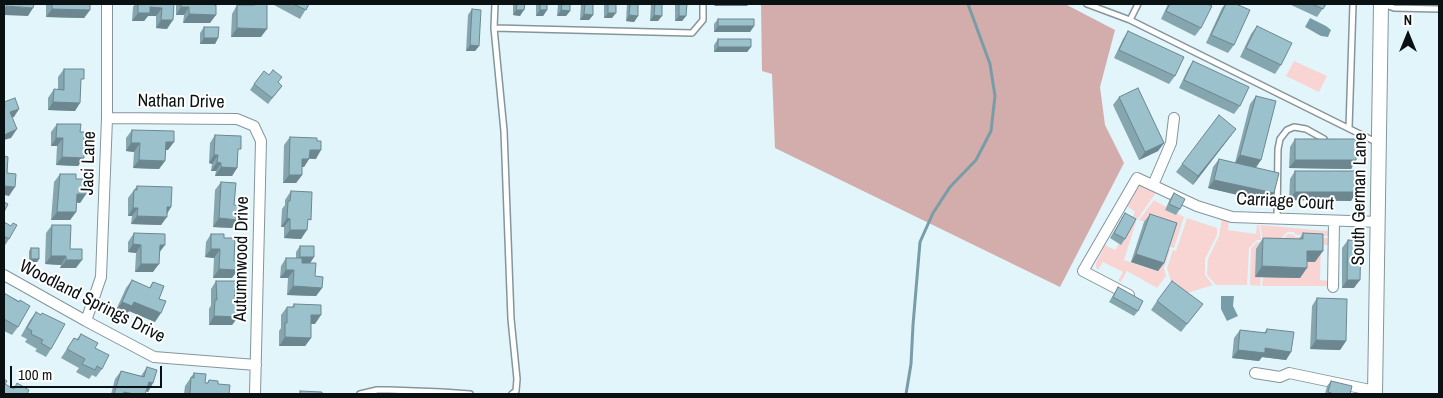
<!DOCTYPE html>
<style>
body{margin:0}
#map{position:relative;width:1443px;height:398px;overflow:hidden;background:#e2f5fb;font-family:"Archivo Narrow",sans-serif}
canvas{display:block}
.frame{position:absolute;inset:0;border:5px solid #0a1113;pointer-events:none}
.north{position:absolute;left:1383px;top:10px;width:50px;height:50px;-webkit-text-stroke:4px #fff;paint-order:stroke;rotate:0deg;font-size:14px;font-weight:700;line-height:20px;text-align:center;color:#0a1113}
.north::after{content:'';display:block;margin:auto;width:18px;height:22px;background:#0a1113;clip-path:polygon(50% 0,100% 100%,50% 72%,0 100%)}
.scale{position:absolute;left:10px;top:366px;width:152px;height:22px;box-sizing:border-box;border:2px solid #0a1113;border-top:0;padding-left:6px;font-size:15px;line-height:18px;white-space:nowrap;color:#0a1113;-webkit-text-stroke:4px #fff;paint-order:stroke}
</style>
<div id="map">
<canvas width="1443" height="398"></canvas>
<div class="frame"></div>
<div class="north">N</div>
<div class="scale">100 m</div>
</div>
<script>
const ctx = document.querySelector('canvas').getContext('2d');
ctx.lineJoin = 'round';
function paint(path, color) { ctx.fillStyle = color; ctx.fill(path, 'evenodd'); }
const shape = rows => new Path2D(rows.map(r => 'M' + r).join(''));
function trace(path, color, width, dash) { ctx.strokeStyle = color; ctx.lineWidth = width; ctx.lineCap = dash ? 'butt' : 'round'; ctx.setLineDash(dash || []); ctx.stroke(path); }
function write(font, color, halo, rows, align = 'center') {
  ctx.font = font + ' "Archivo Narrow",sans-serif'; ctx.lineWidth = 4; ctx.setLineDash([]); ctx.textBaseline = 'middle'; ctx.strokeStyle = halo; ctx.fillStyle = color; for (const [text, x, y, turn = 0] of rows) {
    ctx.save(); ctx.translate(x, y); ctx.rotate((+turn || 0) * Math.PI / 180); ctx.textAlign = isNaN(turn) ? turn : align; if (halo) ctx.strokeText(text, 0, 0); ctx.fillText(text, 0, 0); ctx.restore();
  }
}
const green = shape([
 [1294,61,1327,76,1319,92,1286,76],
 [1141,183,1157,191,1137,220,1132,218,1135,212,1127,206],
 [1154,200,1166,207,1165,210,1176,215,1177,213,1184,217,1174,248,1167,246,1171,231,1139,220],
 [1122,216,1136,222,1124,260,1158,271,1166,248,1170,250,1164,268,1166,276,1157,288,1127,271,1121,282,1118,281,1123,272,1103,262,1098,270,1096,267,1096,263,1105,245,1115,250,1119,244,1121,219],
 [1187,218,1217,228,1217,235,1205,259,1205,275,1213,285,1187,293,1171,281,1167,268,1173,250,1176,251],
 [1222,219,1229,221,1228,230,1256,234,1257,225,1259,225,1261,240,1257,240,1249,248,1247,285,1216,285,1207,275,1208,259,1219,236],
 [1260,225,1328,231,1330,233,1330,236,1296,235,1294,232,1287,232,1280,240,1263,240],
 [1288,234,1293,235,1296,237,1307,237,1255,277,1261,277,1260,286,1250,285,1251,248,1257,242,1280,243],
 [1309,237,1330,238,1330,245,1321,245,1320,280,1330,281,1330,286,1262,286,1263,277,1300,261,1315,262]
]);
const forest = shape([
 [761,4,1065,4,1115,30,1100,87,1105,125,1124,163,1060,287,775,148,772,74,762,71]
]);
const water = shape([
 [1310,18,1326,26,1331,30,1328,37,1321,36,1305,27],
 [1221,296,1234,296,1233,306,1238,316,1227,321,1221,309]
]);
const stream = shape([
 [906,394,911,364,913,325,920,242,933,213,950,187,976,160,991,131,995,96,990,64,968,4]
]);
const lane = shape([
 [495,4,494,28,504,131,511,319,517,379,516,391,512,394],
 [1087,4,1130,20,1376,142],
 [1383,4,1394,8,1439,9],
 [1130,20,1138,4],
 [494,28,692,33,703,20,703,4],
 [1349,128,1353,4],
 [1277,218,1278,149,1280,139,1287,130,1294,127,1306,129,1324,139],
 [360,394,377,390,389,390,442,392,470,394]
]);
const street = shape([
 [107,118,237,119,254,126,261,141,255,394],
 [1153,185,1171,143,1174,118],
 [4,275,86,321,154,357,256,365],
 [1333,287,1334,221],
 [1129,295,1083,271,1137,178,1197,206,1232,217,1379,222],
 [86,321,101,277,107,118,107,4],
 [1255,373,1280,377,1289,373,1375,391]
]);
const secondary = shape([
 [1375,394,1381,4]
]);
const wall = shape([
 [46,4,90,4,90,10,84,18,46,17],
 [135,4,174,4,167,29,156,28,156,16,148,16,144,21,132,21,133,7],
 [176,4,214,4,210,23,183,23,184,15,176,15],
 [252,4,267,4,261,37,231,37,232,14,237,5,251,5],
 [275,4,309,4,300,19,274,5],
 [513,4,525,4,520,16,513,15],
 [536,4,547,4,547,10,543,16,536,16],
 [558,4,570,4,570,11,566,16,557,16],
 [581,4,593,4,593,15,589,20,580,20],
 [604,4,616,4,612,18,604,18],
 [627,4,638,4,638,16,634,22,626,21],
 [651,4,662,4,658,21,650,21],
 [675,4,687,4,686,16,682,21,675,21],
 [1168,4,1207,4,1201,28,1195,36,1161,19],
 [1225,4,1236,4,1234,45,1228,53,1206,43,1222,8],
 [1289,4,1326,4,1317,17],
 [472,9,479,46,475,51,466,51,468,15],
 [718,19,754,26,750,32,714,32,714,24],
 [1257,26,1281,65,1275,74,1240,57,1251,34],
 [204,27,218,38,215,44,200,44,200,33],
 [1128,31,1175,76,1169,84,1114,58,1123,39],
 [718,39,751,47,747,52,714,52,714,45],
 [1193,61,1240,106,1234,114,1179,88,1188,69],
 [64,69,81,83,75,111,48,110,48,98,54,89,58,90,58,77],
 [278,82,282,86,268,104,250,90,254,84],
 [1256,96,1261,160,1256,168,1274,193,1268,202,1208,188,1213,167,1219,159,1235,163,1250,104],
 [1119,97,1164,143,1158,151,1139,160,1113,105],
 [57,124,80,132,84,158,78,166,56,165,57,146,51,146,51,132],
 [1236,129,1193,185,1176,172,1182,164],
 [132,130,168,150,166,150,165,161,159,169,133,168,134,152,126,151,126,138],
 [215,135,238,153,237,168,232,176,215,176,216,171,211,171,212,164,209,163,210,143],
 [290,137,316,159,309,159,304,167,302,167,302,175,296,183,283,183,284,145],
 [1295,139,1356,160,1351,169,1289,168,1290,147],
 [1295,171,1356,192,1351,201,1289,200,1290,179],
 [60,174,76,179,86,194,80,203,77,202,76,212,70,220,51,220,54,182],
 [221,182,232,228,213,227,215,190],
 [137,186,171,207,161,225,131,224,132,216,128,216,128,198],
 [291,191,307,225,301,239,284,238,284,227,281,227,282,209,285,205,285,200],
 [1174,193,1180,209,1176,215,1165,210,1170,199],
 [1125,213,1125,239,1121,245,1110,238],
 [1150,214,1164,263,1158,271,1131,262,1144,222],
 [4,222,9,239,4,247],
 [52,225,70,249,76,268,60,268,61,265,45,264,46,233],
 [134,233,159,253,153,272,135,272,136,253,128,252,128,242],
 [1303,233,1315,262,1307,262,1300,278,1255,277,1256,249,1263,238,1299,239],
 [211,234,224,238,232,278,213,278,214,258,205,257,206,242],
 [1348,240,1354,288,1342,288,1342,248],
 [300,246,314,257,310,263,315,276,322,288,316,296,287,295,288,278,280,278,281,266,286,258,296,258,296,252],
 [31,248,39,259,37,262,29,262,29,251],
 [132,280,149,288,153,282,159,299,155,322,129,311,126,315,116,310,126,288],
 [216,281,239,289,234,295,234,302,238,317,232,325,209,325,209,309,211,305,211,289],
 [1118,287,1138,311,1134,316,1109,302],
 [4,293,19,301,18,327,12,335,4,331],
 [1317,298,1346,341,1340,350,1310,349,1312,306],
 [1157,301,1203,304,1181,332,1151,310],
 [294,304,315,324,311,324,311,338,305,346,279,346,279,331,281,328,281,315,287,307,292,307],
 [36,312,51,349,46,357,35,351,37,349,25,342,27,339,21,336,30,320],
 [1267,329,1291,352,1286,360,1262,357,1259,361,1232,358,1234,338,1240,330,1264,333],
 [81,334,95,348,102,369,96,377,92,375,89,379,76,372,79,368,61,358,74,338,77,339],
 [147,367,153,383,148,392,146,391,145,394,111,394,115,379,121,371,141,376],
 [194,373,205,383,207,383,209,380,218,384,229,394,184,394,185,386],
 [1331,381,1350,394,1325,394,1327,386]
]);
const shadedWall = shape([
 [716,4,749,4,747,6,714,6],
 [6,6,33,8,28,16,4,15,4,8],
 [150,7,162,8,156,16,148,16,144,21,132,21,138,13],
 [181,7,189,7,184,15,176,15],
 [52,9,90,10,84,18,46,17],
 [516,10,524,10,520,16,513,15],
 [540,10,547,10,543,16,536,16],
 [561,10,570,11,566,16,557,16],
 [608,13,616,13,612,18,604,18],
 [189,14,216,15,210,23,183,23],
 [584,14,593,15,589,20,580,20],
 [629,15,638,16,634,22,626,21],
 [654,15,662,16,658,21,650,21],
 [679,16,686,16,682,21,675,21],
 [161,20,173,20,167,29,156,28],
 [718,26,754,26,750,32,714,32],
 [237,28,267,29,261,37,231,37],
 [204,38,218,38,215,44,200,44],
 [470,45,479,46,475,51,466,51],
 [718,47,751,47,747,52,714,52],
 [53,102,80,103,75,111,48,110],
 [19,109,14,117,4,120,10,112],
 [17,129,11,138,4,140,4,135],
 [1236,129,1230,137,1193,185,1198,176],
 [56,138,63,138,57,146,51,146],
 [166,142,174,142,168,150,160,150],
 [131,143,140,143,134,152,126,151],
 [1164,143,1158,151,1139,160,1145,152],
 [310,150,321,150,316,159,304,158],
 [214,155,218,155,212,164,209,163],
 [1240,155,1261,160,1255,168,1235,163],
 [62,157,84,158,78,166,56,165],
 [302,159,309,159,304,167,297,167],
 [139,160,165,161,159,169,133,168],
 [1295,160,1356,160,1351,169,1289,168],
 [217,162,221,163,216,171,211,171],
 [221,167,237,168,232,176,215,176],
 [289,175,302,175,296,183,283,183],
 [1214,180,1274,193,1268,202,1208,188],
 [4,186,15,187,9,196,4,195],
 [1295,192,1356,192,1351,201,1289,200],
 [77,194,86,194,80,203,71,202],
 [167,207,171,207,165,216],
 [133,208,138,208,132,216,128,216],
 [57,212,76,212,70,220,51,220],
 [137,216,167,217,161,225,131,224],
 [219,218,238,220,232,228,213,227],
 [287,218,290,219,284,227,281,227],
 [290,230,307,230,301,239,284,238],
 [133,244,141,245,136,253,128,252],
 [160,245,165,245,159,253],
 [211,249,220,249,214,258,205,257],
 [1307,251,1323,251,1315,262,1300,261],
 [1136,254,1164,263,1158,271,1131,262],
 [51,256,66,256,61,265,45,264],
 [300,257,314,257,310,263,296,263],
 [31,259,39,259,37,262,29,262],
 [66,260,82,260,76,268,60,268],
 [141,264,159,264,153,272,135,272],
 [1262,266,1307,268,1300,278,1255,277],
 [219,269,238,270,232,278,213,278],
 [286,270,294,270,288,278,280,278],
 [1347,280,1360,280,1354,288,1342,288],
 [293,286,322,288,316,296,287,295],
 [235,289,239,289,233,297],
 [122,302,134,302,161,313,155,322,129,311,126,315,116,310],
 [311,315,321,315,315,324,306,324],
 [214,316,238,317,232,325,209,325],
 [285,337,311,338,305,346,279,346],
 [1316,340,1346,341,1340,350,1310,349],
 [1265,348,1291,352,1286,360,1262,357,1259,361,1232,358,1238,350],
 [149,382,153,383,148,392,143,390],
 [124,392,134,394,122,394]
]);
const building = shape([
 [4,4,34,4,33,8,6,6,6,8,4,8,4,4],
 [52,4,90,4,90,10,52,9,52,4],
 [138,4,174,4,173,20,161,20,162,8,150,7,150,13,138,13,138,4],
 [181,4,214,4,214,5,216,5,216,15,189,14,189,7,181,7,181,4],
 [255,4,267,4,267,29,237,28,237,5,255,5,255,4],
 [293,4,309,4,306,10,293,4],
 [517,4,525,4,524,10,516,10,517,4],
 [540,4,547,4,547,10,540,10,540,4],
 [562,4,570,4,570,11,561,10,562,4],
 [585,4,593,4,593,15,584,14,585,4],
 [608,4,616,4,616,13,608,13,608,4],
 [630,4,638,4,638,16,629,15,630,4],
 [655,4,662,4,662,16,654,15,655,4],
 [679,4,687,4,686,16,679,16,679,4],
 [1170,4,1207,4,1212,6,1201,28,1166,11,1170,4],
 [1226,4,1236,4,1250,10,1234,45,1211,35,1226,4],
 [1312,4,1326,4,1323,9,1312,4],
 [472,9,481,10,479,46,470,45,472,9],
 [718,19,754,19,754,26,718,26,718,19],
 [1257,26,1292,43,1281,65,1246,48,1257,26],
 [204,27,219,27,218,38,204,38,204,27],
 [1128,31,1184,57,1175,76,1119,50,1128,31],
 [718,39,751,39,751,47,718,47,718,39],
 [1193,61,1249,87,1240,106,1184,80,1193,61],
 [64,69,84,69,84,79,81,79,80,103,53,102,54,89,64,90,64,69],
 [273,70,282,77,278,82,282,86,272,98,254,84,264,71,269,75,273,70],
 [1138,88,1164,143,1145,152,1119,97,1138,88],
 [1256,96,1276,101,1261,160,1240,155,1256,96],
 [15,98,19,109,10,112,17,129,4,135,4,106,5,106,4,102,15,98],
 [1219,115,1236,129,1198,176,1182,164,1219,115],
 [57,124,81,124,80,132,84,132,84,158,62,157,63,138,56,138,57,124],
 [132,130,174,131,174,142,166,142,165,161,139,160,140,143,131,143,132,130],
 [215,135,241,136,241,149,238,149,237,168,221,167,221,163,217,162,218,155,214,155,215,135],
 [290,137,317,138,317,141,321,141,321,150,310,150,309,159,302,159,302,175,289,175,290,137],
 [1295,139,1356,139,1356,160,1295,160,1295,139],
 [4,156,8,157,7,173,16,174,15,187,4,186,4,156],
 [1219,159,1279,173,1274,193,1214,180,1219,159],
 [1295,171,1356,171,1356,192,1295,192,1295,171],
 [60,174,76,174,76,179,86,179,86,194,77,194,76,212,57,212,60,174],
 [221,182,236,183,234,205,239,206,238,220,219,218,221,182],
 [137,186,172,187,171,207,167,207,167,217,137,216,138,208,133,208,134,190,137,190,137,186],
 [291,191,312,192,311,220,308,219,307,230,290,230,290,219,287,218,288,201,290,201,291,191],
 [1174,193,1185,199,1180,209,1169,204,1174,193],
 [4,202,8,204,4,212,4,202],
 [1125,213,1136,219,1125,239,1114,233,1125,213],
 [1150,214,1177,223,1164,263,1136,254,1150,214],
 [4,222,11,226,13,223,17,225,9,239,4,236,4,222],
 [52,225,71,225,70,249,82,249,82,260,66,260,66,256,51,256,52,225],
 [134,233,165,234,165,245,160,245,159,264,141,264,141,245,133,244,134,233],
 [1303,233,1323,234,1323,251,1307,251,1307,268,1262,266,1263,238,1303,239,1303,233],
 [211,234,224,234,224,238,235,238,234,261,238,262,238,270,219,269,220,249,211,249,211,234],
 [1348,240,1361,241,1360,280,1347,280,1348,240],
 [300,246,314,246,314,257,300,257,300,246],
 [31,248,39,248,39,259,31,259,31,248],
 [286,258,302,258,302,263,316,263,315,276,323,277,322,288,293,286,294,270,286,270,286,258],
 [132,280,150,288,153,282,164,286,159,299,166,301,161,313,134,302,132,306,122,302,132,280],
 [216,281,239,281,239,289,235,289,234,302,238,302,238,317,214,316,215,300,217,300,216,281],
 [1172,281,1203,304,1187,324,1157,301,1172,281],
 [1118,287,1143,301,1138,311,1113,297,1118,287],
 [4,293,19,302,20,300,30,306,18,327,4,319,4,293],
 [1317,298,1347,299,1346,341,1316,340,1317,298],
 [294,304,321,305,321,315,311,315,311,338,285,337,285,323,287,323,287,307,294,307,294,304],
 [36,312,41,315,42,313,65,324,51,349,41,343,43,340,31,334,32,331,27,328,36,312],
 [1267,329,1294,332,1291,352,1265,348,1265,353,1238,350,1240,330,1266,333,1267,329],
 [81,334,98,343,95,348,109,355,102,369,97,366,95,370,82,364,85,359,67,349,74,338,78,340,81,334],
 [147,367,157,370,153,383,149,382,145,394,134,394,124,392,123,394,114,394,121,371,144,377,147,367],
 [194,373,206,374,205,383,208,383,209,380,218,381,218,384,230,385,229,394,190,394,191,377,194,378,194,373],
 [4,379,7,381,5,384,14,389,17,383,29,390,27,394,4,394,4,379],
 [1331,381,1352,386,1350,394,1334,394,1328,392,1331,381],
 [300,391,322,392,322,394,300,394,300,391]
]);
const streetNames = [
 ["Nathan Drive",181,102,1],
 ["Jaci Lane",89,163,-88],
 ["South German Lane",1360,199,-89],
 ["Carriage Court",1285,202,3],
 ["Autumnwood Drive",242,259,-89],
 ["Woodland Springs Drive",92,302,27]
];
paint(green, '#f8d5d3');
paint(forest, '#d2adab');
paint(water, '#799da8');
trace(stream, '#799da8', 3);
trace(lane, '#84969c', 8);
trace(street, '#84969c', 12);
trace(secondary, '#84969c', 16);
trace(lane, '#fff', 5);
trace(street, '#fff', 10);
trace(secondary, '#fff', 14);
paint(wall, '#85a6af');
paint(shadedWall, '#6c878f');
paint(building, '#9bc1cc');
trace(building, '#6c878f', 1);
write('18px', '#0a1113', '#fff', streetNames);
</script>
